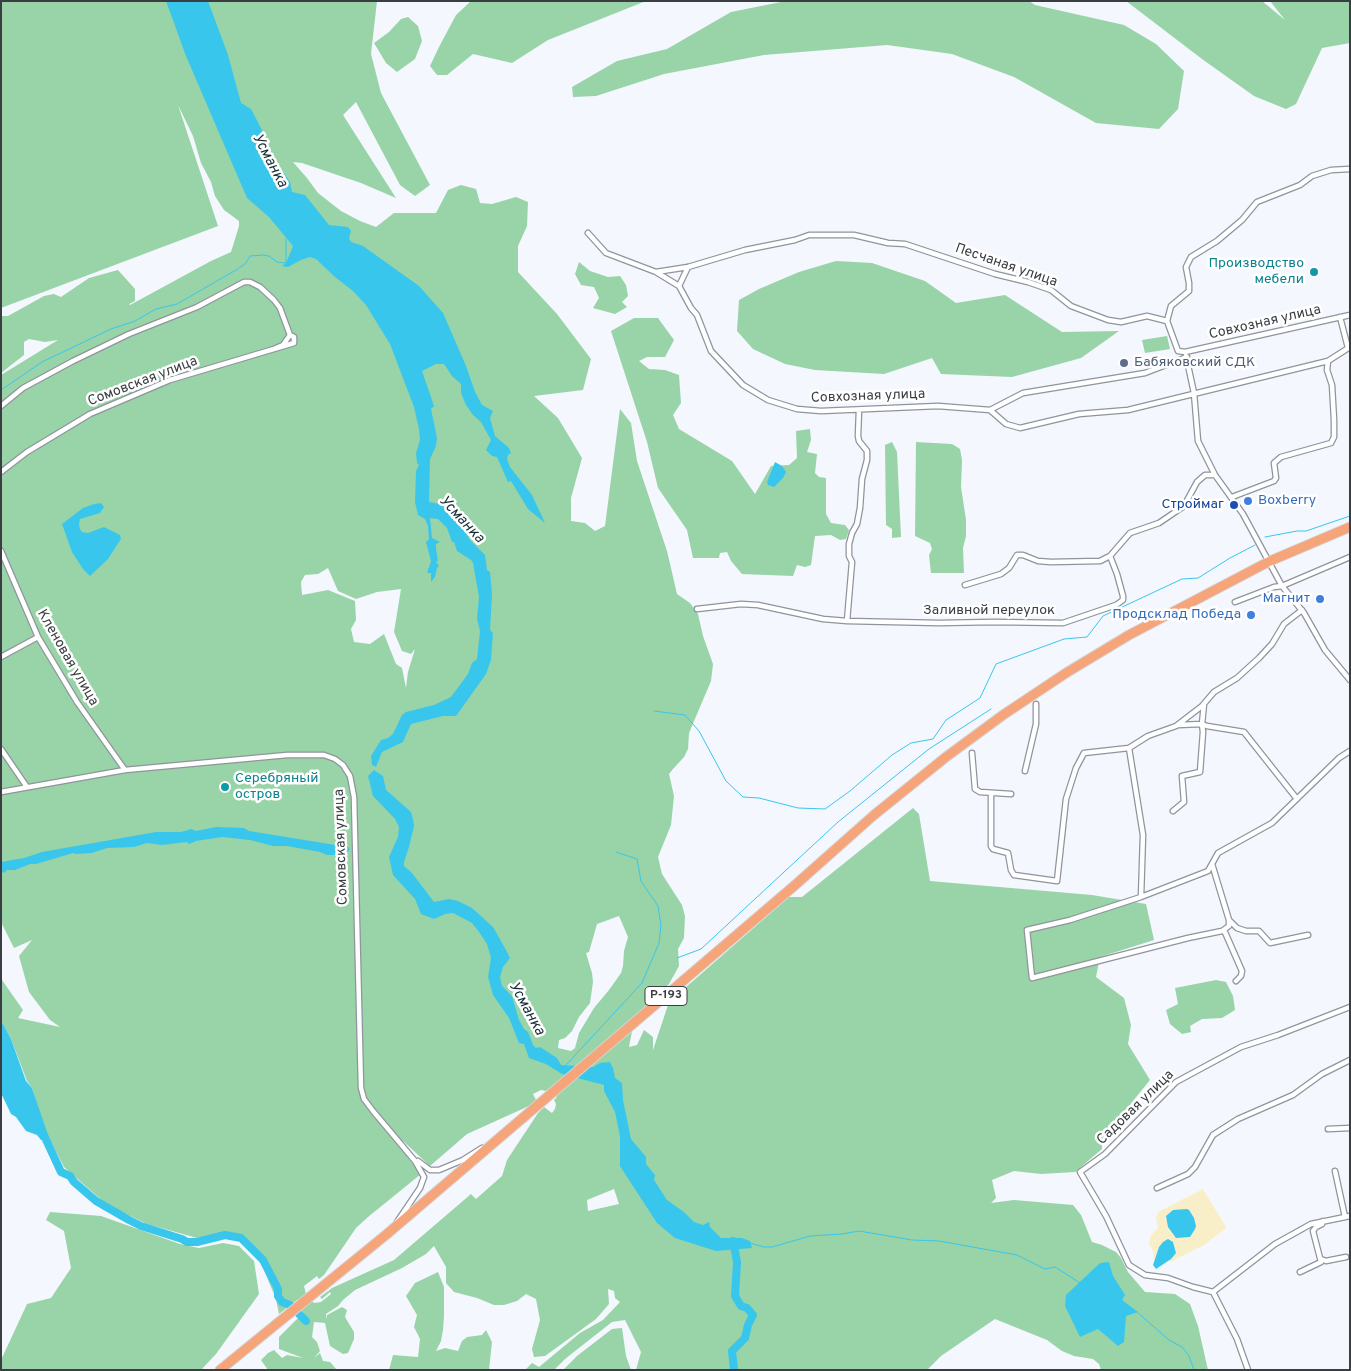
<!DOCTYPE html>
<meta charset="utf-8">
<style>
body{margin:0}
#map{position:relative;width:1351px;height:1371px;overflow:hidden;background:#f4f7fe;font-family:Overpass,sans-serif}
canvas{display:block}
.frame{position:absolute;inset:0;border:2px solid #3a3d41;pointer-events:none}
</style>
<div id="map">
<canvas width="1351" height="1371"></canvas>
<div class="frame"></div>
</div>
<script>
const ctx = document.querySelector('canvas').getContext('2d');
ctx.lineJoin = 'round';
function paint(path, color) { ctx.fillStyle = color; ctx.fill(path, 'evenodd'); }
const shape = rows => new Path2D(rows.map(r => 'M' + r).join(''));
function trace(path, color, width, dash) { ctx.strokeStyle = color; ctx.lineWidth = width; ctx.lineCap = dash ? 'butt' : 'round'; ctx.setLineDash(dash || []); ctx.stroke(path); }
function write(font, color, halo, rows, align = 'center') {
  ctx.font = font + ' Overpass,sans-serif'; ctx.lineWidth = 5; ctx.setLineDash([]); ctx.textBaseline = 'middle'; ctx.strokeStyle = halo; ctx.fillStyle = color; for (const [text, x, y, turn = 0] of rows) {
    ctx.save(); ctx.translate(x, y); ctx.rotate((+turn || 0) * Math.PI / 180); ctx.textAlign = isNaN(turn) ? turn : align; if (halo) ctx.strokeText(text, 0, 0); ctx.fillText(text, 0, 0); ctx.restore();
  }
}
const green = shape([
 [1,1,377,1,371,54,381,93,430,185,415,196,400,185,356,102,343,115,396,198,361,183,302,163,293,162,307,178,318,193,341,211,360,221,376,227,394,213,436,213,448,190,461,185,476,189,480,203,492,204,516,197,528,202,527,226,518,246,518,272,557,314,591,359,583,390,534,396,558,418,582,458,571,498,571,521,585,523,595,531,605,526,620,409,631,423,637,461,667,551,677,594,690,603,698,614,703,636,713,664,711,681,689,733,688,749,684,757,673,769,669,774,674,796,671,825,658,857,662,874,682,905,685,916,684,938,678,949,679,966,669,984,654,1000,632,1031,629,1047,637,1045,644,1030,653,1037,653,1050,669,1002,789,897,802,897,913,808,919,814,930,881,1092,895,1146,904,1154,940,1100,957,1096,977,1124,998,1131,1025,1128,1044,1150,1080,1102,1139,1102,1149,1075,1172,1041,1174,1014,1171,992,1180,996,1198,991,1203,1014,1200,1073,1205,1081,1215,1092,1242,1102,1245,1116,1252,1121,1258,1128,1272,1145,1292,1175,1294,1190,1304,1198,1326,1208,1370,1101,1370,1099,1364,1093,1359,1074,1356,1062,1351,1047,1340,995,1319,941,1356,927,1370,636,1370,641,1352,625,1320,612,1322,565,1359,554,1370,525,1370,532,1363,539,1367,580,1333,603,1320,620,1302,615,1298,614,1291,608,1289,609,1304,596,1319,545,1356,534,1357,532,1349,540,1320,536,1299,526,1294,517,1301,504,1305,494,1305,477,1298,454,1292,446,1283,446,1267,434,1246,426,1254,402,1268,355,1290,343,1300,338,1306,326,1314,326,1319,327,1315,342,1307,347,1310,345,1317,354,1332,354,1339,348,1353,343,1354,330,1346,325,1323,314,1322,312,1337,317,1342,320,1351,314,1358,320,1353,323,1361,330,1362,337,1370,268,1370,261,1360,268,1353,274,1350,282,1358,287,1355,303,1358,279,1349,279,1337,303,1313,297,1300,279,1314,276,1299,261,1263,241,1236,228,1233,197,1238,147,1224,107,1205,64,1167,45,1130,32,1088,27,1081,11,1039,1,1020,1,975,2,980,23,1010,18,1018,60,1027,50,1020,29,992,19,956,32,940,14,948,1,922,1,375,58,340,45,342,29,339,24,342,24,355,1,373,1,316,8,316,44,296,54,294,61,297,89,278,118,270,135,289,135,301,129,304,130,305,211,261,231,252,239,226,239,221,224,210,215,196,211,182,201,163,193,136,178,105,218,226,1,308],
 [328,568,338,591,356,599,377,592,401,589,394,632,402,651,411,654,415,649,408,672,406,688,402,668,396,664,384,634,370,644,354,642,351,629,356,620,355,601,328,590,302,595,301,582,305,575,318,574],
 [619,916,628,937,624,951,623,966,621,973,609,990,594,1008,579,1033,575,1048,571,1051,558,1048,559,1040,565,1038,572,1031,579,1017,590,1003,593,982,592,973,586,953,589,952,597,924],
 [551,1087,557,1097,554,1100,556,1104,555,1109,552,1113,544,1107,538,1113,507,1160,502,1176,476,1199,471,1194,394,1260,332,1288,320,1297,322,1299,330,1292,331,1294,321,1302,314,1303,306,1294,304,1286,317,1276,319,1279,324,1275,356,1228,368,1217,421,1174,398,1145,403,1141,430,1166,467,1134,529,1106,536,1100,533,1094,541,1090,546,1091],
 [614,1189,619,1204,588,1211,587,1200],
 [471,1,646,1,548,40,512,63,473,54,447,75,437,75,430,66,439,47,456,15],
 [786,1,1029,1,1035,5,1124,25,1156,44,1184,71,1178,109,1159,129,1096,123,1014,77,952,54,887,45,764,55,664,74,596,96,573,97,572,87,617,61,667,49,731,12],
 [1126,1,1262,1,1285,20,1270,1,1350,1,1350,43,1322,48,1296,104,1286,109,1254,96,1202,59],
 [408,17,418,26,422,41,415,59,397,72,386,63,374,43,389,32,401,19],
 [836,261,872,263,925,281,956,303,1005,295,1062,332,1119,331,1081,358,1012,377,941,374,932,358,884,374,815,370,785,364,753,349,737,331,739,300,759,289,799,272],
 [579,262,590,271,608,277,620,276,626,285,628,296,622,302,627,307,615,314,593,308,599,298,594,287,581,285,575,274],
 [634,318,658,318,674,340,665,357,647,357,639,361,649,369,665,370,679,375,681,403,673,415,679,429,732,461,755,494,771,466,789,465,797,458,796,431,810,429,811,440,807,452,817,454,815,473,819,477,826,478,826,514,831,523,845,525,849,530,846,539,840,540,831,535,815,536,811,565,805,567,797,565,793,576,742,574,731,561,727,552,720,553,719,558,693,558,687,530,658,488,647,442,611,331],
 [1167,336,1170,349,1145,353,1142,340],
 [892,442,897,452,901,537,892,538,892,529,886,525,885,445],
 [916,442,952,444,960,449,962,460,961,487,966,520,966,536,963,548,964,573,931,573,929,555,932,549,930,543,915,536],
 [1216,980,1226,982,1233,996,1235,1010,1222,1018,1202,1019,1190,1026,1191,1032,1182,1034,1170,1024,1166,1010,1178,1004,1175,988],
 [50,1212,101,1216,180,1244,199,1248,223,1243,239,1246,254,1261,259,1294,216,1354,201,1370,1,1370,1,1360,27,1304,51,1298,71,1268,64,1231,46,1220],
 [438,1272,444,1287,444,1316,443,1330,441,1341,436,1351,445,1348,458,1351,462,1341,467,1337,482,1335,486,1330,492,1342,489,1370,389,1370,393,1355,418,1357,420,1339,414,1327,417,1315,406,1296,415,1283],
 [622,1328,626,1356,631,1370,563,1370,577,1356,612,1329]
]);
const sand = shape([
 [1203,1189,1226,1227,1225,1229,1204,1245,1170,1262,1169,1260,1176,1253,1173,1242,1161,1245,1159,1247,1154,1261,1153,1251,1149,1244,1151,1235,1158,1228,1156,1218,1158,1212]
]);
const water = shape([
 [166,1,208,1,228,55,241,103,251,109,261,128,272,156,290,182,292,192,305,195,329,225,348,227,351,231,349,238,351,242,363,246,419,286,443,313,466,366,475,392,482,405,493,411,490,418,495,436,509,448,511,453,508,455,507,459,510,467,532,495,545,523,528,509,511,481,508,482,497,457,492,456,486,450,491,440,481,422,473,415,466,405,461,393,461,384,452,376,444,364,436,364,422,371,434,406,431,409,437,438,436,446,430,459,429,502,440,504,459,523,464,524,469,539,485,555,487,570,490,572,492,594,490,630,493,633,491,660,486,674,456,716,443,716,411,724,403,742,382,752,376,767,372,765,371,756,381,740,388,738,393,734,402,715,406,712,434,705,451,697,468,674,472,663,477,659,480,631,477,619,479,597,473,563,471,560,457,551,454,542,452,542,447,528,438,519,430,518,432,538,440,542,436,544,436,549,438,561,436,562,439,566,437,568,435,577,431,582,431,573,427,573,431,561,426,542,429,539,428,526,425,519,418,515,415,502,416,471,419,465,417,463,416,453,420,440,419,429,414,407,390,344,366,305,353,291,335,277,316,259,310,257,301,260,288,267,282,266,286,263,293,246,269,217,247,198,186,56],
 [775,462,782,466,786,472,783,478,774,487,768,485,767,482],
 [101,503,104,507,100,513,80,519,79,525,80,529,82,532,88,533,104,527,120,535,121,539,108,559,90,576,83,569,72,552,62,524,83,508,94,504],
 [374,770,383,776,386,790,411,812,413,819,414,826,409,847,404,862,404,866,412,873,434,902,449,899,458,901,472,908,493,927,506,950,510,958,503,967,500,977,502,986,512,996,519,1020,524,1029,528,1032,533,1045,536,1048,540,1047,557,1058,561,1065,593,1067,600,1063,610,1062,613,1068,615,1078,622,1083,623,1100,631,1139,646,1157,646,1164,655,1175,654,1180,667,1200,684,1212,694,1222,703,1225,709,1222,710,1227,721,1238,742,1238,750,1241,752,1248,716,1251,675,1238,657,1223,620,1166,620,1136,615,1112,604,1091,604,1085,562,1074,546,1064,529,1058,524,1044,519,1043,509,1018,493,995,488,977,491,958,487,944,479,932,472,923,453,913,445,914,434,919,421,914,415,899,393,875,389,857,398,837,399,827,395,819,373,796,368,776],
 [216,827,244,828,249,831,348,847,350,849,344,855,327,855,320,852,287,846,273,846,250,840,222,837,196,841,189,844,187,842,162,845,147,843,134,847,107,848,92,853,76,854,73,853,36,864,30,864,15,870,7,870,4,873,1,871,1,862,24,858,42,852,156,832,181,832,191,829,196,831],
 [1,1020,11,1039,26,1081,32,1088,49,1138,41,1140,37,1135,26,1131,16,1117,11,1114,1,1093],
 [1187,1209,1189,1210,1194,1218,1196,1226,1195,1229,1190,1237,1176,1238,1168,1227,1166,1216,1173,1210],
 [1168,1239,1173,1242,1176,1253,1171,1259,1156,1269,1153,1265,1159,1247,1163,1242],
 [1109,1262,1113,1276,1125,1295,1122,1300,1138,1312,1126,1316,1124,1342,1118,1346,1098,1329,1080,1337,1065,1306,1066,1295,1100,1263]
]);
const stream = shape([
 [1,390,42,362,111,329,135,321,156,309,177,304,236,270,245,264,250,256,263,255,269,256,277,262,286,263,286,239],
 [1265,537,1297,531,1306,531,1350,516],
 [654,711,685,715,699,731,726,781,743,797,759,798,798,808,825,809,850,791,892,755,911,743,933,739,946,720,980,698,996,664,1064,639,1087,637,1103,616,1182,579,1198,578,1230,558,1255,545],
 [677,958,701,949,838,822,929,749,991,709],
 [566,1065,642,983,659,943,661,925,658,906,641,881,637,859,616,852],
 [750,1243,764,1247,772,1247,810,1236,842,1234,859,1231,912,1240,939,1241,1017,1255,1045,1269,1055,1267,1080,1283],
 [1137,1312,1169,1340,1182,1347,1189,1356,1194,1370]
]);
const river = shape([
 [42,1131,61,1172,70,1176,74,1182,96,1201,129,1220,141,1226,182,1239,187,1242,197,1242,225,1235,241,1238,263,1260,278,1289,278,1296,282,1302,290,1305,306,1321],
 [733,1241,737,1262,735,1296,741,1306,747,1308,753,1315,748,1325,745,1338,732,1351,734,1370]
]);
const street = shape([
 [1350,169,1331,170,1312,176,1300,185,1257,202,1242,220,1217,241,1191,257,1186,267,1189,283,1189,291,1171,306,1167,321,1178,351,1185,352,1350,315],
 [588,233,606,253,656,272,688,267,745,250,795,240,809,235,854,235,888,243,905,244,995,274,1028,282,1051,290,1071,306,1108,320,1121,322,1147,316,1167,321],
 [688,267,679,286,691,308,697,315,711,351,743,385,768,400,797,409,821,411,938,406,990,410,1023,393,1145,373,1187,357],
 [656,272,679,286],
 [1340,317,1348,348],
 [1186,356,1194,393,1198,441,1215,475,1243,514,1282,586,1304,613,1325,650,1350,680],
 [1,406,23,388,73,361,129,334,197,307,244,282,250,282,260,287,274,300,280,308,290,335],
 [990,410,1006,424,1020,428,1079,414,1128,410,1328,361,1350,347],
 [1,472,27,452,90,414,170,380,294,343,294,337,290,335,283,345,276,348],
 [1232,497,1274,481,1276,478,1274,463,1281,457,1331,443,1334,437,1334,420,1332,385,1327,370,1328,361],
 [1,551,38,637,77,702,125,770],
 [965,585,1001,574,1009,568,1017,555,1023,555,1038,561,1051,562,1100,561,1110,556],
 [1235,602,1274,587,1282,586,1350,557],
 [697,609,741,604,758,605,823,619,847,621,939,623,994,622,1063,623,1116,605,1123,600,1123,596,1117,574,1110,556,1130,533,1159,523,1184,506,1197,482,1205,475,1215,475],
 [847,621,852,562,849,556,849,544,852,533,857,524,860,508,862,479,867,460,867,451,859,441,858,436,859,410],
 [1,657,38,637],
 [1204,704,1202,724,1207,726,1244,732,1297,799],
 [1129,748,1143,835,1141,897],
 [1,749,27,787],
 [972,753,975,789,980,792,1011,794],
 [1025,771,1036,724,1036,704],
 [1,792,125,770,287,755,324,755,335,759,343,765,350,776,354,797,361,1088,364,1099,373,1111,415,1161,424,1177,420,1188,397,1222],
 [991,793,991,846,993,849,1008,853,1011,870,1014,875,1057,881,1066,799,1076,768,1084,753,1129,748,1148,736,1176,726,1202,706,1214,692,1237,678,1259,658,1272,644,1284,624,1302,610],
 [1173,811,1184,802,1182,776,1200,772,1203,732,1202,724,1178,725],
 [1212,864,1229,920,1237,928,1246,931,1259,931,1270,943,1308,935],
 [1229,920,1229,926,1222,931,1188,938,1032,978,1027,930,1070,920,1141,897,1208,871,1218,853,1272,823,1339,758,1350,751],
 [1224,930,1242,971,1241,976,1236,981],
 [1328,1129,1350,1128],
 [418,1161,430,1170,439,1170,463,1160,482,1148],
 [1335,1171,1345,1217],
 [1157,1188,1188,1174,1195,1167,1213,1135,1238,1119,1293,1095,1322,1074,1350,1060],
 [1321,1259,1326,1261,1346,1257],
 [1300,1272,1321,1262,1313,1231,1316,1227,1322,1224,1323,1221],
 [1213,1292,1193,1287,1168,1278,1145,1275,1129,1265,1106,1216,1080,1172,1105,1154,1176,1082,1241,1047,1278,1035,1350,1007],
 [1213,1292,1275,1244,1311,1224,1350,1216],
 [1213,1292,1237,1339,1248,1370]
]);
const highway = shape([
 [220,1370,387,1234,794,886,874,815,946,757,1003,715,1066,673,1129,635,1270,561,1350,527]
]);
const markers = [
 [1314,272,5,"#0f9aa8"],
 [1124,363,5,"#5c6f8a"],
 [1248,501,5,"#3f7fe0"],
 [1234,505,5,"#1a4fb4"],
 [1320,599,5,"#3f7fe0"],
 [1251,615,5,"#3f7fe0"],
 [225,787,5,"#0f9aa8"]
];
const shields = [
 [666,996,42]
];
const shieldNames = [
 ["Р-193",666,996]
];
const cultureNames = [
 ["Производство",1304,264],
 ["мебели",1304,280],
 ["Серебряный",235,779,"left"],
 ["остров",235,795,"left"]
];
const streetNames = [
 ["Песчаная улица",1006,266,19],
 ["Совхозная улица",1265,323,-13],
 ["Сомовская улица",143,382,-21],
 ["Совхозная улица",868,397,-2],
 ["Заливной переулок",989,611],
 ["Кленовая улица",67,658,60],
 ["Сомовская улица",342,847,-92],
 ["Садовая улица",1136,1108,-44]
];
const serviceNames = [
 ["Бабяковский СДК",1134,363]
];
const shopNames = [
 ["Boxberry",1258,501,"left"],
 ["Магнит",1310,599],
 ["Продсклад Победа",1241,615]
];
const transitNames = [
 ["Строймаг",1224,505]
];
const waterNames = [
 ["Усманка",269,161,62],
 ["Усманка",461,520,47],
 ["Усманка",526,1009,61]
];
paint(green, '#98d4a7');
paint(sand, '#f8eec8');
paint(water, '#39c6ed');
trace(stream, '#39c6ed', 1);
trace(river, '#39c6ed', 8);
trace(street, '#8f949d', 7);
trace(highway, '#d4d4d5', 11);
trace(street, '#fff', 4.5);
trace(highway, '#f6a47a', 9);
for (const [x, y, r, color] of markers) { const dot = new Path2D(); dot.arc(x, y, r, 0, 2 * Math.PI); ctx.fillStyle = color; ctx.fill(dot); trace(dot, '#fff', 2); }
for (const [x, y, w] of shields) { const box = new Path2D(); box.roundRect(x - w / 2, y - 9.5, w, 19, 4); ctx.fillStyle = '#fff'; ctx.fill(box); trace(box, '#3a3d41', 1); }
write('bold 12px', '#3a3d41', null, shieldNames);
write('14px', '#0d838f', '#fff', cultureNames, 'right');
write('14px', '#3a3d41', '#fff', streetNames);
write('14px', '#4e5e75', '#fff', serviceNames, 'left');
write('14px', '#366cbe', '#fff', shopNames, 'right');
write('14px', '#164399', '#fff', transitNames, 'right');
write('italic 15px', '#182e36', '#fff', waterNames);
</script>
